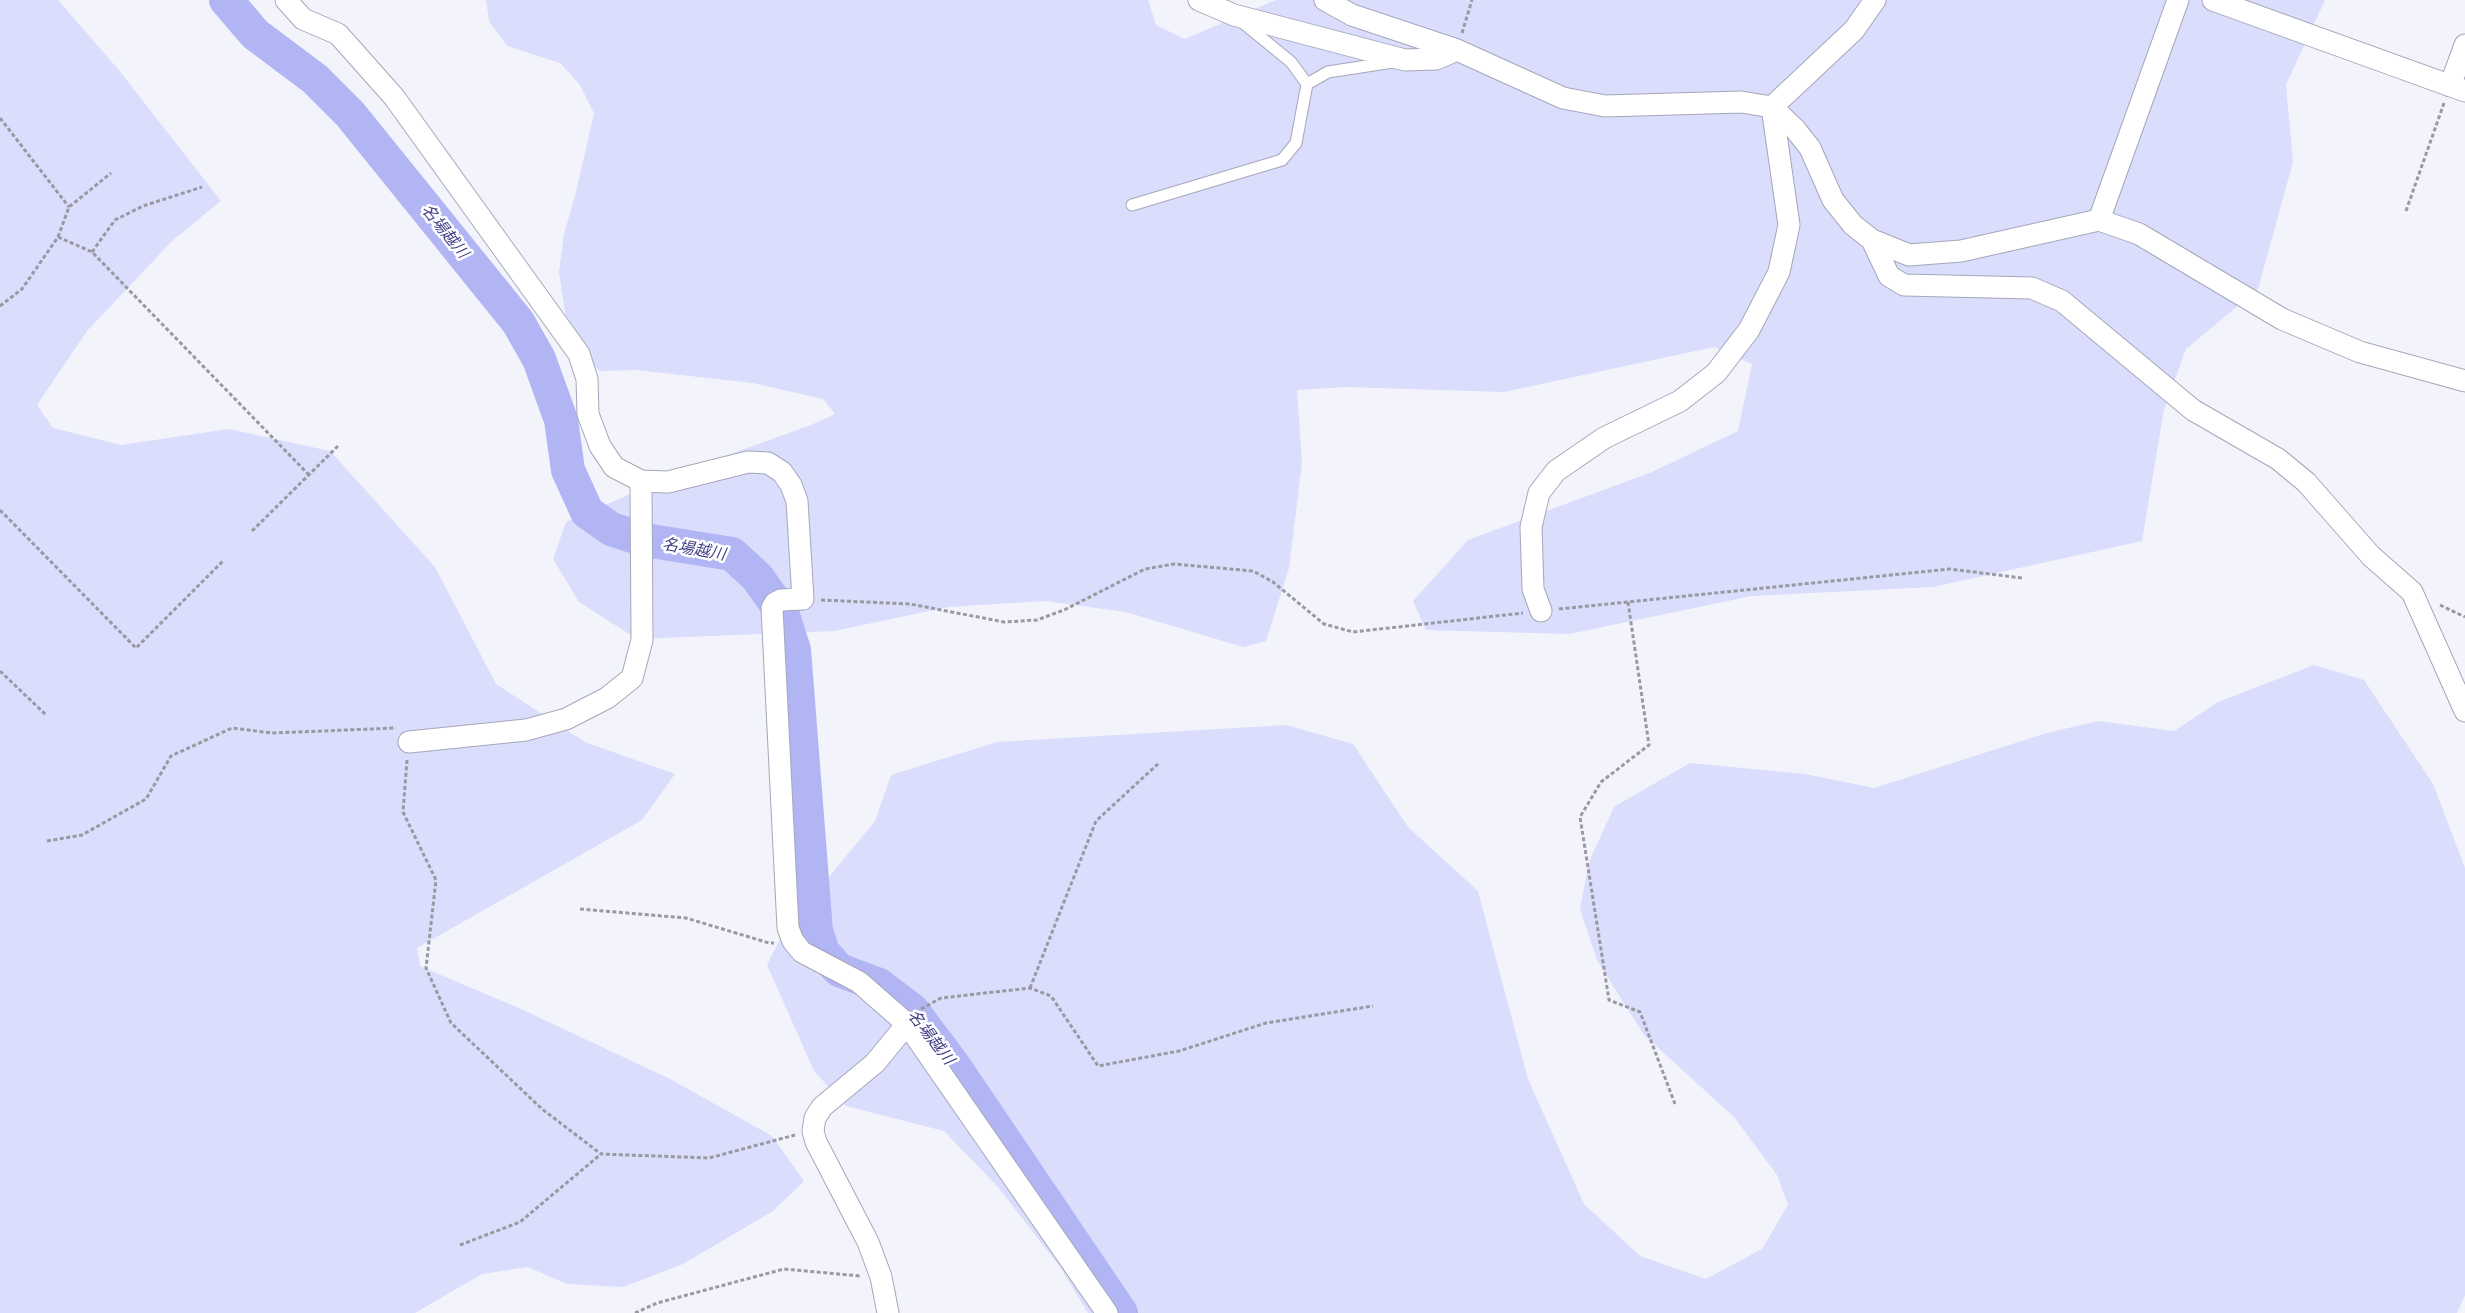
<!DOCTYPE html>
<meta charset="utf-8">
<style>
body{margin:0}
canvas{display:block;background:#f3f3fb}
</style>
<canvas width="2465" height="1313"></canvas>
<script>
const ctx = document.querySelector('canvas').getContext('2d');
ctx.lineJoin = 'round';
function paint(path, color) { ctx.fillStyle = color; ctx.fill(path, 'evenodd'); }
const shape = rows => new Path2D(rows.map(r => 'M' + r).join(''));
function trace(path, color, width, dash) { ctx.strokeStyle = color; ctx.lineWidth = width; ctx.lineCap = dash ? 'butt' : 'round'; ctx.setLineDash(dash || []); ctx.stroke(path); }
function write(font, color, halo, rows, align = 'center') {
  ctx.font = font + ' Barlow,"Noto Sans JP",sans-serif'; ctx.lineWidth = 5; ctx.setLineDash([]); ctx.textBaseline = 'middle'; ctx.strokeStyle = halo; ctx.fillStyle = color; for (const [text, x, y, turn = 0] of rows) {
    ctx.save(); ctx.translate(x, y); ctx.rotate((+turn || 0) * Math.PI / 180); ctx.textAlign = isNaN(turn) ? turn : align; if (halo) ctx.strokeText(text, 0, 0); ctx.fillText(text, 0, 0); ctx.restore();
  }
}
const green = shape([
 [0,0,58,0,118,69,221,201,174,239,87,331,37,405,53,428,121,445,229,429,330,451,435,567,496,684,585,742,675,774,642,820,417,948,420,966,521,1009,670,1079,772,1136,804,1181,773,1211,683,1264,623,1287,567,1284,528,1267,482,1274,415,1313,0,1313],
 [486,0,1148,0,1156,25,1185,39,1276,0,2325,0,2286,85,2293,162,2258,289,2186,349,2164,409,2142,541,1933,587,1752,596,1569,634,1426,630,1413,601,1468,540,1652,472,1738,431,1752,364,1714,347,1504,392,1346,387,1297,390,1302,463,1289,568,1266,641,1243,647,1126,612,1045,601,948,607,834,631,637,639,579,602,553,559,566,522,686,470,811,425,835,414,823,399,753,383,636,370,599,371,568,333,559,272,564,234,576,192,594,113,580,85,560,63,507,46,489,21],
 [2314,665,2364,680,2433,784,2465,868,2465,1295,2457,1313,1088,1313,1060,1267,998,1187,944,1131,846,1106,814,1071,767,965,783,933,875,821,891,775,997,742,1286,725,1353,744,1408,827,1478,891,1528,1079,1584,1204,1640,1256,1706,1279,1762,1249,1788,1205,1777,1175,1734,1117,1644,1035,1597,960,1580,909,1589,862,1614,807,1690,763,1805,774,1874,788,2047,733,2098,721,2174,731,2218,702]
]);
const river = shape([
 [226,0,255,34,315,79,350,114,518,322,539,359,561,420,568,470,587,512,611,529,645,540,732,554,757,577,782,612,794,650,816,931,823,952,839,970,879,985,912,1010,954,1066,1121,1313]
]);
const path = shape([
 [1462,33,1472,0],
 [0,118,69,207],
 [2406,211,2444,103],
 [58,237,92,252,309,475],
 [92,252,115,220,143,206,202,187],
 [0,306,22,289,58,237,69,207,111,173],
 [0,510,136,648,223,561],
 [252,531,338,446],
 [821,600,910,604,1004,622,1037,620,1064,610,1145,569,1174,564,1253,571,1273,582,1324,624,1353,632,1523,613],
 [1628,602,1649,745,1601,782,1580,817,1609,1000,1640,1012,1675,1104],
 [2440,605,2465,617],
 [1559,609,1950,569,2022,578],
 [0,671,46,715],
 [407,760,403,812,436,880,426,968,451,1023,542,1109,601,1154,709,1158,795,1135],
 [47,841,82,835,146,799,171,756,232,728,272,733,396,728],
 [580,909,686,918,769,943,774,943],
 [1030,988,1096,821,1160,762],
 [921,1009,941,998,1030,988,1051,996,1098,1066,1179,1051,1266,1023,1373,1006],
 [460,1245,520,1222,601,1154],
 [635,1313,657,1303,784,1269,860,1276]
]);
const lane = shape([
 [1242,22,1291,62,1307,84],
 [1132,205,1282,160,1296,143,1307,84,1328,72,1393,62]
]);
const street = shape([
 [286,0,303,19,338,34,394,97,579,354,587,379,588,414,600,446,614,467,641,481,668,482,748,462,768,463,782,472,791,485,797,501,803,599,781,600,775,603,772,608,788,928,793,941,802,952,859,982,907,1024,1107,1313],
 [1199,0,1234,15,1405,60,1436,59,1457,50],
 [1325,0,1352,15,1457,50,1563,98,1605,106,1741,102,1772,107,1795,129,1810,148,1833,200,1853,225,1872,240,1909,255,1961,251,2099,220,2139,234,2282,319,2360,352,2465,381],
 [2213,0,2465,91],
 [2450,86,2465,45],
 [1772,107,1854,30,1875,0],
 [2099,220,2178,0],
 [1872,240,1889,276,1904,285,2032,288,2062,301,2193,410,2278,459,2306,482,2371,556,2412,592,2465,711],
 [1541,611,1533,589,1531,527,1539,493,1556,471,1604,438,1680,401,1716,373,1749,330,1779,272,1789,225,1772,107],
 [409,742,526,730,566,719,607,698,632,678,642,640,641,481],
 [888,1313,881,1277,868,1242,816,1142,813,1131,815,1118,822,1107,875,1063,907,1024]
]);
const waterNames = [
 ["名場越川",445,231,51],
 ["名場越川",694,549,10],
 ["名場越川",931,1037,52]
];
paint(green, '#daddfc');
trace(river, '#b2b5f4', 34);
trace(lane, '#a5a7ba', 13);
trace(street, '#a5a7ba', 23);
trace(path, '#9999a1', 3, [4, 2.5]);
trace(lane, '#fff', 11);
trace(street, '#fff', 21);
write('italic 16px', '#433f88', '#fff', waterNames);
</script>
